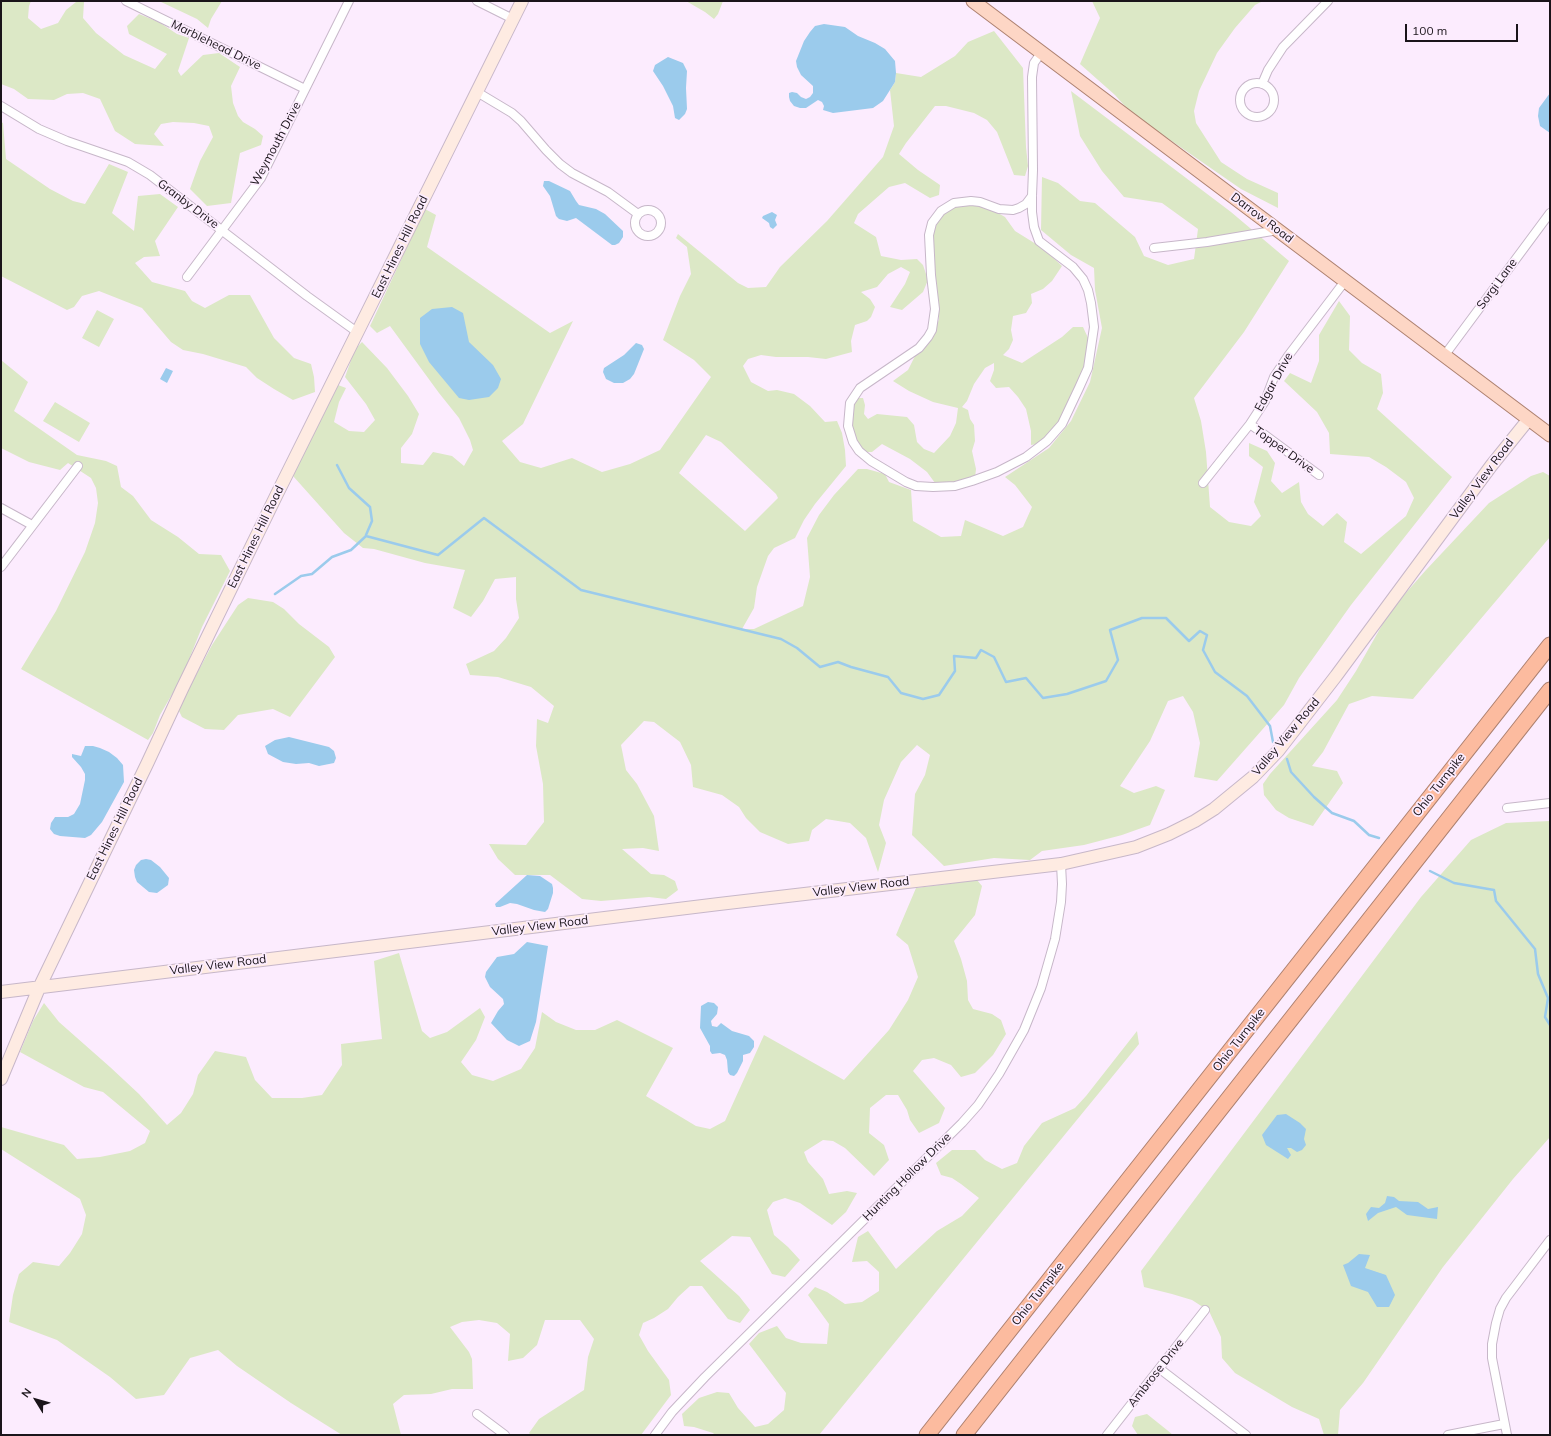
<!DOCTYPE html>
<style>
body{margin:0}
#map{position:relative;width:1551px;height:1436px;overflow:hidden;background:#fcecfe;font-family:Mulish,sans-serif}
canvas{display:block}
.frame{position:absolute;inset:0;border:2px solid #1a141a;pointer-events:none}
.north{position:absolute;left:16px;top:1380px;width:40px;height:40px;-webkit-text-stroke:3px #fcecfe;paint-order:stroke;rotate:307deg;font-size:11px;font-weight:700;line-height:16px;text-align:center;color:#1a141a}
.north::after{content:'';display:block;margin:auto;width:14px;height:18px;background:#1a141a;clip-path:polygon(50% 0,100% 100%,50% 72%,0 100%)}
.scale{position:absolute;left:1405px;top:24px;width:113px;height:18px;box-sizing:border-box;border:2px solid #1a141a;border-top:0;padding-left:5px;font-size:12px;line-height:14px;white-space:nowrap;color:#1a141a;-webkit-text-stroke:3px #fcecfe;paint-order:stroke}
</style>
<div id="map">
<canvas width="1551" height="1436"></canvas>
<div class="frame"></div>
<div class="north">N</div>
<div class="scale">100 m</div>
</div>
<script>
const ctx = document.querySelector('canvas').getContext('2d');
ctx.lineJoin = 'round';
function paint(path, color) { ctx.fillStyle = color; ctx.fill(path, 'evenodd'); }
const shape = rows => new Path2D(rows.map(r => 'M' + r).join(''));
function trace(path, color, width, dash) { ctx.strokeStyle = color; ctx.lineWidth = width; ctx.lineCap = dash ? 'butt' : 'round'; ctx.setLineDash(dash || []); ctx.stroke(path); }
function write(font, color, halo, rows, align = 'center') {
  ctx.font = font + ' Mulish,sans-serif'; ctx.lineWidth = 3.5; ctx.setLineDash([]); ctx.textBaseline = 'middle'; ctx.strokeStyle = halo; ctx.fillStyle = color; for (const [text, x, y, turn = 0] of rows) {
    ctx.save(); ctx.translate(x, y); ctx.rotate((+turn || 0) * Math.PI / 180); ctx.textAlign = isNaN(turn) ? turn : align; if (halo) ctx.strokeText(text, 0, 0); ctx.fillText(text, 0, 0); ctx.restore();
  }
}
const green = shape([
 [1,1,31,1,29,6,28,18,41,29,58,23,66,10,76,2,84,2,83,18,96,33,124,55,155,69,167,54,129,34,127,26,139,14,159,22,177,34,189,38,178,71,181,76,203,55,219,53,240,67,231,86,233,103,238,116,243,122,255,129,263,136,261,145,240,153,231,203,207,206,190,189,200,161,213,137,209,126,194,123,173,122,161,124,154,134,164,146,135,144,115,131,100,99,83,93,67,94,54,100,28,99,14,89,1,84],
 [159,1,222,1,211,19,208,28,197,19],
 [686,1,723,1,718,14,714,19,705,12],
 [1092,1,1263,1,1255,5,1235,28,1217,53,1199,91,1194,111,1196,123,1221,162,1247,179,1278,193,1278,208,1241,189,1163,135,1140,123,1115,95,1080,64,1100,18],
 [994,31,1023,68,1026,147,1028,166,1025,176,1014,175,997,132,987,120,974,113,946,106,935,106,906,143,899,154,918,170,940,185,939,195,930,198,905,183,889,187,858,214,854,223,876,237,881,256,901,260,917,259,923,265,928,280,923,292,902,310,890,307,905,284,910,272,901,267,888,274,877,287,861,292,870,299,875,307,871,317,867,321,855,325,851,341,852,352,826,359,808,357,776,357,761,355,748,359,743,366,751,382,768,391,777,390,794,394,810,406,825,422,837,421,842,433,845,450,846,466,815,504,804,520,795,538,774,548,768,556,757,587,754,608,742,629,754,629,803,606,810,577,807,538,819,515,834,495,858,469,867,469,885,474,889,482,911,490,913,521,941,537,961,536,965,520,1003,536,1023,527,1032,507,1015,485,1005,477,1049,448,1071,421,1090,382,1102,328,1095,290,1094,268,1071,255,1041,230,1042,177,1058,183,1080,201,1095,203,1135,237,1144,256,1168,265,1194,259,1198,229,1162,203,1124,197,1102,171,1080,136,1071,91,1231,212,1289,261,1244,332,1194,398,1201,421,1206,452,1210,507,1229,522,1251,526,1261,516,1254,502,1263,467,1249,456,1249,443,1267,451,1275,463,1271,481,1282,493,1299,482,1301,502,1308,514,1323,526,1337,513,1347,522,1344,542,1361,554,1406,516,1414,498,1406,482,1386,467,1369,457,1330,454,1329,433,1317,412,1284,381,1290,373,1311,383,1319,361,1319,335,1339,301,1350,316,1349,350,1362,363,1381,374,1383,393,1377,409,1452,477,1351,605,1299,678,1284,705,1217,781,1194,777,1200,743,1193,712,1183,696,1168,701,1150,741,1120,786,1134,793,1156,786,1165,790,1150,825,1122,835,1084,845,1042,851,1030,860,994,858,944,866,912,835,915,794,925,775,930,755,917,745,901,762,884,800,879,825,886,843,878,872,866,838,850,823,826,819,812,830,809,841,788,844,760,832,746,818,739,807,722,795,693,787,691,765,680,742,654,722,644,721,621,745,626,770,637,784,654,816,659,851,643,848,622,849,651,874,664,875,675,881,678,890,666,899,649,897,601,901,582,899,550,875,515,875,498,859,489,844,526,845,544,822,543,784,536,746,537,719,548,723,554,706,531,687,498,677,470,675,466,664,494,651,506,638,519,618,516,599,516,577,495,579,483,601,471,617,453,608,465,570,425,563,374,549,363,548,344,533,293,476,338,385,346,388,339,402,334,422,349,431,364,432,375,420,366,404,345,377,355,349,362,342,387,368,408,396,419,414,412,434,401,448,401,463,423,465,433,452,452,456,464,466,473,450,470,440,459,418,439,393,390,326,377,333,370,326,425,209,436,215,427,247,550,333,573,321,523,424,502,441,520,462,541,468,572,458,602,472,630,464,660,450,711,377,694,360,663,340,680,296,691,274,687,247,676,238,678,234,738,283,748,288,766,287,780,267,827,221,883,157,894,126,890,90,895,82,896,73,921,77,955,56,968,42],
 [706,435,721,442,776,494,778,498,745,531,679,473],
 [1,122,3,123,6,159,50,189,73,201,85,204,109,164,128,172,112,213,134,231,138,196,160,194,178,207,155,241,160,256,144,257,135,263,152,282,185,291,192,301,205,308,229,295,250,295,274,338,294,358,311,364,314,377,315,392,293,400,274,389,257,378,246,367,203,354,183,350,171,342,142,308,99,291,82,296,74,307,67,310,1,276],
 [960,205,973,205,991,209,1005,217,1015,231,1044,249,1062,266,1052,281,1043,289,1031,294,1032,303,1026,313,1013,316,1011,330,1013,340,1009,349,1003,355,1022,363,1062,337,1073,327,1083,327,1089,340,1085,365,1064,413,1056,425,1038,444,1031,445,1031,431,1026,409,1018,397,1009,387,996,388,990,381,994,370,994,363,985,368,974,384,967,401,962,407,968,410,970,419,974,425,975,441,972,451,976,469,975,478,958,483,944,484,935,483,927,472,910,459,882,444,872,452,864,452,854,438,852,419,854,404,857,398,863,398,865,405,864,414,868,419,877,414,907,417,914,425,917,442,924,449,934,453,950,436,956,423,958,408,933,402,909,391,893,381,908,370,915,356,926,346,934,334,939,319,932,232,940,218,949,208],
 [97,310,114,319,99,347,82,338],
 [1,360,28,382,14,411,77,455,106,461,117,466,121,487,133,496,151,520,178,537,199,554,221,555,230,571,202,627,182,677,160,715,153,733,148,740,21,669,56,611,85,552,95,523,98,503,96,488,91,478,68,463,60,470,29,462,1,448],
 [55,402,90,423,79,442,43,421],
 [1543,472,1550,476,1550,537,1413,699,1372,696,1349,704,1323,752,1312,766,1337,771,1343,783,1313,826,1289,818,1276,810,1264,795,1263,784,1270,774,1337,700,1356,671,1390,611,1426,570,1489,503,1531,476],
 [248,598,273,602,284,609,299,624,329,647,335,657,290,717,273,709,238,715,224,730,205,729,182,717,179,711,182,702,212,645,238,605],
 [1550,821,1550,1137,1513,1179,1443,1267,1363,1383,1340,1410,1338,1435,1324,1435,1319,1419,1292,1407,1235,1373,1222,1358,1221,1337,1209,1311,1192,1300,1172,1294,1144,1287,1141,1271,1421,897,1471,840,1506,823],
 [977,880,982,886,975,915,954,941,961,959,967,981,968,1000,973,1009,992,1014,1001,1020,1006,1034,993,1055,975,1073,961,1077,951,1065,934,1058,922,1060,913,1071,945,1108,939,1123,919,1133,910,1120,907,1110,898,1095,886,1095,870,1108,869,1133,884,1145,889,1160,874,1176,845,1148,833,1141,823,1140,804,1152,808,1162,823,1179,829,1194,847,1191,857,1193,846,1212,832,1225,800,1203,785,1198,773,1202,767,1210,774,1235,788,1247,800,1260,785,1277,772,1274,750,1237,732,1236,700,1261,739,1296,750,1310,740,1323,728,1319,702,1286,690,1286,678,1297,668,1309,654,1318,643,1323,639,1335,648,1351,669,1380,671,1395,641,1435,531,1435,529,1433,539,1419,584,1390,588,1357,594,1339,580,1320,545,1320,537,1345,523,1358,508,1361,510,1334,497,1323,479,1320,462,1322,450,1327,469,1352,472,1359,473,1389,452,1389,431,1394,404,1395,393,1404,401,1435,342,1435,291,1403,237,1366,218,1350,190,1358,164,1395,136,1399,110,1377,57,1340,9,1322,13,1295,19,1274,33,1262,59,1266,70,1253,82,1234,86,1215,80,1199,1,1149,1,1127,64,1145,77,1159,100,1157,130,1151,145,1143,150,1131,103,1092,84,1087,20,1052,33,1021,44,1003,59,1022,110,1067,139,1094,167,1125,181,1113,193,1094,198,1075,215,1051,246,1057,255,1080,272,1098,302,1098,322,1095,342,1065,341,1044,382,1039,374,961,399,953,422,1031,430,1038,447,1032,480,1008,485,1017,476,1040,461,1062,472,1075,493,1081,521,1069,535,1048,542,1012,556,1022,576,1030,595,1030,617,1020,673,1048,646,1096,696,1126,710,1129,725,1121,764,1035,844,1080,889,1030,908,1000,918,977,908,945,896,935,916,888],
 [1137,1031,1139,1044,819,1435,715,1435,713,1433,694,1427,684,1426,682,1414,699,1398,717,1392,729,1393,738,1408,755,1427,768,1424,784,1410,786,1393,749,1344,759,1333,777,1326,786,1338,801,1343,827,1344,829,1324,808,1295,815,1287,827,1292,845,1304,862,1302,879,1291,879,1272,867,1261,852,1262,858,1237,868,1231,896,1269,937,1231,962,1216,979,1198,961,1184,952,1178,941,1175,936,1163,952,1150,975,1150,985,1160,1002,1169,1017,1163,1024,1146,1042,1123,1075,1108,1086,1096],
 [1147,1414,1167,1430,1173,1435,1138,1435,1132,1426,1135,1417]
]);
const water = shape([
 [824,24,845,27,858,36,875,43,885,49,895,61,896,73,895,82,883,101,873,108,833,113,823,110,824,106,822,102,818,100,806,108,800,108,794,106,790,101,789,97,789,93,792,92,797,93,801,97,806,99,810,97,813,93,813,86,801,75,797,67,796,61,804,41,810,32,815,26],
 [668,57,683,63,687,71,686,88,687,109,685,114,679,120,675,118,673,106,663,86,653,71,655,65],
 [1550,93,1550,133,1540,126,1538,116,1539,108],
 [544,181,549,181,570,191,576,201,579,205,596,209,605,214,623,231,623,237,619,243,615,245,612,245,576,218,567,221,559,219,556,216,550,196,543,186],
 [772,212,777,215,775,220,777,225,773,229,770,227,769,223,762,218,763,216],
 [452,307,463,313,469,342,493,365,501,379,498,388,489,397,469,400,459,398,429,362,420,344,420,318,432,309],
 [636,343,642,345,644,349,634,374,630,379,623,383,614,383,606,379,603,372,604,368,624,355],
 [166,368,173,371,167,383,160,379],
 [289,737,329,747,334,751,336,758,334,763,319,766,309,763,296,764,283,762,268,754,265,746,275,740],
 [85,746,93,746,100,748,109,752,117,758,123,765,124,782,102,822,91,835,85,838,60,836,54,834,50,829,51,823,55,817,68,817,74,814,80,804,85,780,85,774,81,767,72,757,72,754,81,756],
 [146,859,151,860,160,867,169,878,168,885,157,893,149,892,137,882,135,877,134,870,136,865,141,860],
 [527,875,540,876,552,884,553,888,553,893,548,909,545,912,534,910,517,904,510,903,500,907,496,907,495,904],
 [527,942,548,946,536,1022,530,1041,519,1046,507,1040,491,1023,498,1011,504,1004,503,999,490,987,485,977,486,972,497,957,514,954],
 [708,1002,714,1003,718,1007,717,1014,711,1021,712,1026,717,1027,721,1023,732,1031,749,1036,754,1041,754,1047,750,1053,743,1055,743,1061,737,1073,734,1076,730,1075,728,1072,727,1060,725,1055,720,1053,712,1054,710,1051,710,1046,700,1028,701,1006],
 [1286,1114,1300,1123,1306,1129,1304,1139,1306,1145,1302,1150,1297,1152,1291,1148,1287,1148,1291,1155,1288,1159,1266,1145,1262,1135,1277,1115],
 [1387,1196,1394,1197,1399,1201,1418,1202,1428,1209,1438,1207,1437,1219,1407,1215,1396,1207,1378,1213,1368,1221,1366,1214,1371,1207,1379,1208,1385,1203],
 [1359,1254,1370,1255,1365,1268,1386,1275,1395,1295,1389,1307,1377,1307,1368,1292,1351,1286,1343,1265,1348,1263]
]);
const stream = shape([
 [337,465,349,488,370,507,372,521,366,535],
 [275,594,301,576,312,574,332,557,351,550,366,536,438,555,484,518,581,590,781,639,797,648,820,667,838,662,851,667,888,677,901,693,923,699,939,695,955,671,954,656,976,658,981,650,994,657,1006,682,1026,678,1043,698,1067,694,1106,681,1118,660,1110,630,1142,618,1166,618,1189,641,1200,631,1207,635,1203,650,1215,672,1247,696,1270,726,1273,742],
 [1287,759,1291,772,1314,797,1332,813,1354,821,1369,835,1379,838],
 [1430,871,1454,883,1494,890,1496,901,1535,949,1538,974,1548,998,1545,1017,1550,1025]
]);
const street = shape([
 [126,1,305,89],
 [477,1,513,19],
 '1240 100a17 17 0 1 1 34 0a17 17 0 1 1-34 0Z',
 [1262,84,1268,70,1283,47,1328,1],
 [477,92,512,113,521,121,546,150,560,164,572,173,608,192,638,214],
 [1,106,39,129,67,141,128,162,150,175,307,296,357,332],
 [1032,196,1026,204,1019,208,1013,210,999,209,980,202,971,201,954,203,941,211,932,223,929,235,931,275,935,309,932,330,928,337,919,348,860,388,850,403,848,426,853,442,859,451,871,461,906,482,916,486,933,487,955,486,972,481,997,472,1026,457,1047,441,1062,424,1079,388,1088,368,1094,327,1091,303,1088,290,1083,279,1073,267,1039,241,1034,227,1032,212,1032,196,1033,170,1032,77,1034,63,1041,53],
 '635 223a13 13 0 1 1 26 0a13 13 0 1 1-26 0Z',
 [1154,248,1207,242,1278,230],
 [187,277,261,178,349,1],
 [1444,356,1550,213],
 [1250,424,1319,475],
 [1203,483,1250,424,1265,401,1274,377,1288,356,1345,281],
 [1,508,32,525],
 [1,567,78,466],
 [1507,808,1550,803],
 [1160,1369,1246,1435],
 [477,1414,505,1435],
 [655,1435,672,1412,705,1377,962,1123,978,1105,999,1074,1024,1030,1041,988,1055,939,1061,902,1062,884,1061,864],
 [1107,1435,1205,1310],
 [1448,1435,1504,1424],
 [1507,1435,1492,1358,1492,1344,1496,1323,1500,1309,1506,1298,1550,1240]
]);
const secondary = shape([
 [1,992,719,904,1061,864,1136,847,1169,834,1195,821,1214,809,1253,777,1278,751,1336,676,1491,466,1528,420],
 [1,1079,39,988,147,764,182,689,277,494,522,1]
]);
const primary = shape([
 [973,1,1550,435]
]);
const highway = shape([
 [927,1435,1550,645],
 [964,1435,1550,690]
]);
const streetNames = [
 ["Marblehead Drive",216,45,26],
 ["Weymouth Drive",276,144,-62],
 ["Granby Drive",188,204,37],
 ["Darrow Road",1262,218,37],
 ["East Hines Hill Road",400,247,-64],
 ["Sorgi Lane",1497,284,-54],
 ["Edgar Drive",1274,382,-61],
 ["Topper Drive",1284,450,36],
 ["Valley View Road",1482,479,-53],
 ["East Hines Hill Road",256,537,-64],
 ["Valley View Road",1286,737,-50],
 ["Ohio Turnpike",1439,785,-52],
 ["East Hines Hill Road",115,829,-64],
 ["Valley View Road",861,887,-7],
 ["Valley View Road",540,926,-7],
 ["Valley View Road",218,965,-7],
 ["Ohio Turnpike",1239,1040,-52],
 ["Hunting Hollow Drive",907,1177,-45],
 ["Ohio Turnpike",1038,1294,-52],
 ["Ambrose Drive",1156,1373,-52]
];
paint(green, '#dce8c6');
paint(water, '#9bcbec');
trace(stream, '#9bcbec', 2.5);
trace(street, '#c7b7c9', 10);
trace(secondary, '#c7b7c9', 14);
trace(primary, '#ad8170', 15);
trace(highway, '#ad8170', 17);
trace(street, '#fff', 8);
trace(secondary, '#feebe2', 12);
trace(primary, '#fdd6c5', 13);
trace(highway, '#fcbb9f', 15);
write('12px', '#1a141a', '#fcecfe', streetNames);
</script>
